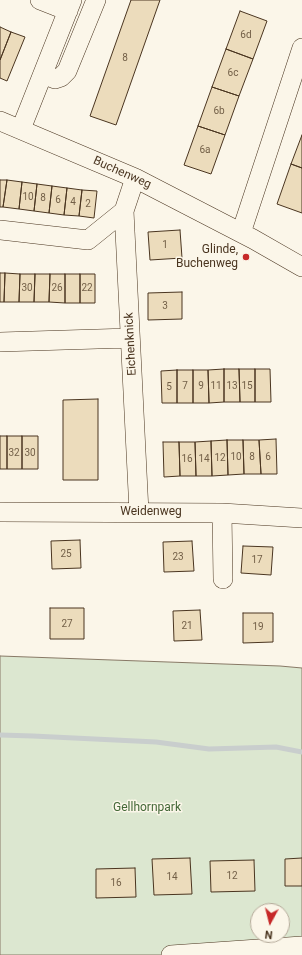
<!DOCTYPE html>
<style>
body{margin:0}
#map{position:relative;width:302px;height:955px;overflow:hidden;background:#fbf6e9;font-family:Roboto,sans-serif}
canvas{display:block}
.north{position:absolute;left:250px;top:903px;width:40px;height:40px;box-sizing:border-box;background:#fbf6e9;border:1px solid #b4a999;border-radius:50%;rotate:187deg;font-size:11px;font-weight:700;line-height:16px;text-align:center;color:#4a3520}
.north::after{content:'';display:block;margin:auto;width:14px;height:18px;background:#c62828;clip-path:polygon(50% 0,100% 100%,50% 72%,0 100%)}
</style>
<div id="map">
<canvas width="302" height="955"></canvas>
<div class="north">N</div>
</div>
<script>
const ctx = document.querySelector('canvas').getContext('2d');
ctx.lineJoin = 'round';
function paint(path, color) { ctx.fillStyle = color; ctx.fill(path, 'evenodd'); }
const shape = rows => new Path2D(rows.map(r => 'M' + r).join(''));
function trace(path, color, width, dash) { ctx.strokeStyle = color; ctx.lineWidth = width; ctx.lineCap = dash ? 'butt' : 'round'; ctx.setLineDash(dash || []); ctx.stroke(path); }
function write(font, color, halo, rows, align = 'center') {
  ctx.font = font + ' Roboto,sans-serif'; ctx.lineWidth = 3; ctx.setLineDash([]); ctx.textBaseline = 'middle'; ctx.strokeStyle = halo; ctx.fillStyle = color; for (const [text, x, y, turn = 0] of rows) {
    ctx.save(); ctx.translate(x, y); ctx.rotate((+turn || 0) * Math.PI / 180); ctx.textAlign = isNaN(turn) ? turn : align; if (halo) ctx.strokeText(text, 0, 0); ctx.fillText(text, 0, 0); ctx.restore();
  }
}
const green = shape([
 [0,656,280,666,302,668,302,955,0,955,0,656],
 [258,911,282,911,282,935,258,935,258,911]
]);
const stream = shape([
 [0,735,33,736,156,742,209,749,276,747,302,752]
]);
const building = shape([
 [131,0,160,0,116,125,90,116,131,0],
 [240,11,267,21,253,59,226,49,240,11],
 [0,27,11,32,0,60,0,27],
 [11,32,25,37,7,81,0,78,0,60,11,32],
 [226,49,253,59,239,96,212,87,226,49],
 [212,87,239,96,225,135,198,126,212,87],
 [198,126,225,135,211,174,184,165,198,126],
 [302,135,302,168,291,164,302,135],
 [291,164,302,168,302,213,277,204,291,164],
 [0,180,7,180,3,207,0,207,0,180],
 [7,180,22,182,19,209,3,207,7,180],
 [22,182,37,184,34,211,19,209,22,182],
 [37,184,52,186,49,213,34,211,37,184],
 [52,186,67,188,64,215,49,213,52,186],
 [67,188,82,190,79,216,64,215,67,188],
 [82,190,97,191,94,218,79,216,82,190],
 [180,230,182,258,150,260,148,232,180,230],
 [0,273,5,273,4,302,0,302,0,273],
 [5,273,20,274,19,302,4,302,5,273],
 [20,274,35,274,34,302,19,302,20,274],
 [35,274,50,274,49,302,34,302,35,274],
 [50,274,65,274,65,303,49,302,50,274],
 [65,274,80,274,80,303,65,303,65,274],
 [80,274,95,274,95,303,80,303,80,274],
 [182,292,182,319,148,320,148,293,182,292],
 [224,369,224,402,209,403,208,370,224,369],
 [224,369,239,369,240,402,224,402,224,369],
 [239,369,255,369,255,402,240,402,239,369],
 [255,369,270,369,271,402,255,402,255,369],
 [177,370,177,403,162,403,161,371,177,370],
 [177,370,193,370,193,403,177,403,177,370],
 [193,370,208,370,209,403,193,403,193,370],
 [98,399,98,480,63,480,63,400,98,399],
 [0,436,7,436,7,469,0,469,0,436],
 [7,436,22,436,22,469,7,469,7,436],
 [22,436,38,436,38,469,22,469,22,436],
 [276,439,277,474,261,474,259,440,276,439],
 [227,440,243,440,244,474,228,475,227,440],
 [227,440,228,475,212,476,211,441,227,440],
 [243,440,259,440,261,474,244,474,243,440],
 [211,441,212,476,196,476,195,442,211,441],
 [163,442,179,442,180,476,164,477,163,442],
 [179,442,195,442,196,476,180,476,179,442],
 [80,540,81,568,52,569,51,541,80,540],
 [192,541,194,571,164,572,163,542,192,541],
 [243,546,273,547,271,575,241,573,243,546],
 [50,608,84,608,84,639,50,639,50,608],
 [200,610,202,640,174,641,173,611,200,610],
 [243,613,273,613,273,642,243,643,243,613],
 [190,858,192,894,154,895,152,859,190,858],
 [302,858,302,886,285,886,285,859,302,858],
 [254,860,255,891,211,892,210,861,254,860],
 [135,868,136,897,96,898,96,869,135,868]
]);
const minor = shape([
 [40,0,68,11],
 [43,74,55,79,61,77,67,71,96,0],
 [0,121,135,178,253,239,302,267],
 [21,129,72,0],
 [135,178,124,211,139,512],
 [0,230,88,240,124,211],
 [241,233,302,48],
 [0,342,130,338],
 [0,512,222,513,302,518],
 [222,513,223,579],
 [171,955,302,946]
]);
const markers = [
 [246,257,4,"#c62828"]
];
const numberNames = [
 ["6d",246,35],
 ["8",125,58],
 ["6c",233,73],
 ["6b",219,111],
 ["6a",205,150],
 ["10",28,197],
 ["8",43,198],
 ["6",58,200],
 ["4",73,202],
 ["2",88,204],
 ["1",165,245],
 ["30",27,288],
 ["26",57,288],
 ["22",87,288],
 ["3",165,306],
 ["7",185,386],
 ["9",201,386],
 ["11",216,386],
 ["13",232,386],
 ["15",247,386],
 ["5",169,387],
 ["32",14,453],
 ["30",30,453],
 ["10",236,457],
 ["8",252,457],
 ["6",268,457],
 ["12",220,458],
 ["16",187,459],
 ["14",204,459],
 ["25",66,554],
 ["23",178,557],
 ["17",257,560],
 ["27",67,624],
 ["21",187,626],
 ["19",258,627],
 ["12",232,876],
 ["14",172,877],
 ["16",116,883]
];
const streetNames = [
 ["Buchenweg",122,173,24],
 ["Eichenknick",131,344,-93],
 ["Weidenweg",151,512]
];
const poiNames = [
 ["Glinde,",238,250],
 ["Buchenweg",238,264]
];
const parkNames = [
 ["Gellhornpark",147,808]
];
paint(green, '#dce7d0');
trace(green, '#887966', 1);
trace(stream, '#c9cecd', 5);
paint(building, '#ecdcbc');
trace(building, '#4a3520', 1);
trace(minor, '#4a3520', 20);
trace(minor, '#fbf6e9', 19);
for (const [x, y, r, color] of markers) { const dot = new Path2D(); dot.arc(x, y, r, 0, 2 * Math.PI); ctx.fillStyle = color; ctx.fill(dot); trace(dot, '#fbf6e9', 1.5); }
write('10px', '#725f47', null, numberNames);
write('12px', '#4a3520', '#fbf6e9', streetNames);
write('12px', '#4a3520', '#fbf6e9', poiNames, 'right');
write('12px', '#436837', '#fbf6e9', parkNames);
</script>
